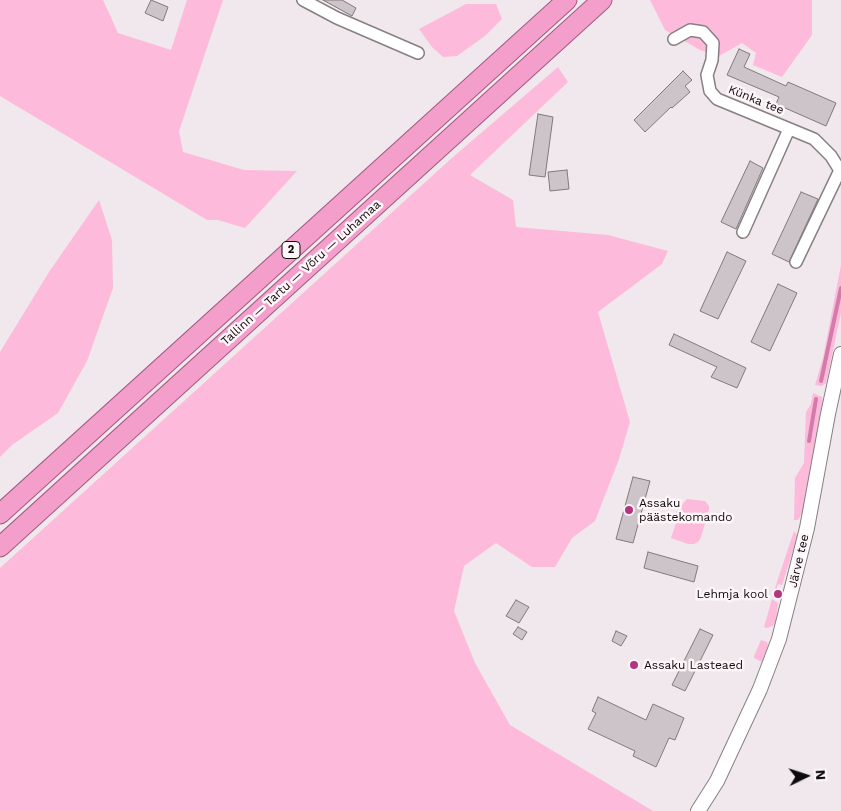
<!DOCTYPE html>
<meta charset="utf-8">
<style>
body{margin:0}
#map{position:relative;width:841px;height:811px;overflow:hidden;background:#f0e8ec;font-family:"Work Sans",sans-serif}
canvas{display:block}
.north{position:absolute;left:781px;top:751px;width:50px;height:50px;-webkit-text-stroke:4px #fef5f9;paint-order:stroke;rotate:86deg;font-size:14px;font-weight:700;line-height:20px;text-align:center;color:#0d0b0c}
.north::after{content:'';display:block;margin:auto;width:18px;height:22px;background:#0d0b0c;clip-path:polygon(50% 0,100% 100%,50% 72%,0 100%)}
</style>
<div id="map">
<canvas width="841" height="811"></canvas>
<div class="north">N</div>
</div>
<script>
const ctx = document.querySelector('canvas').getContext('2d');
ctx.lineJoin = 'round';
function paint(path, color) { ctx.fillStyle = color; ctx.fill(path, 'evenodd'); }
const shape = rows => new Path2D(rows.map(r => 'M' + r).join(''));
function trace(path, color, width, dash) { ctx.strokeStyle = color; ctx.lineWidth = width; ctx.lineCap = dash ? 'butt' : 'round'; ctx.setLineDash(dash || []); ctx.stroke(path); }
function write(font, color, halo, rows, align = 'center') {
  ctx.font = font + ' "Work Sans",sans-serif'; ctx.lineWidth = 5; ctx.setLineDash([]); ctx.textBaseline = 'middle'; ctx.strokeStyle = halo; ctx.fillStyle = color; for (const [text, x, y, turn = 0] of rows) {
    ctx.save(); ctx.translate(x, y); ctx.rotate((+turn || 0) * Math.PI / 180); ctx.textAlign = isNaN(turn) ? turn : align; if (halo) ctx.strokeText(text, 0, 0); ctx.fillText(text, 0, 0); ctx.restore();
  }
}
const green = shape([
 [0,0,103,0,118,33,171,50,187,0,223,0,179,131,183,152,244,170,297,171,245,228,218,220,207,220,0,96],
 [650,0,812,0,812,35,782,77,753,65,756,53,742,43,719,56,700,50,665,30],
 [466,4,496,4,502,19,485,36,457,56,443,57,432,47,419,29],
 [558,67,568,82,470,175,513,200,516,227,608,235,668,251,662,264,598,312,630,422,619,459,595,521,572,538,555,567,532,567,496,543,464,566,454,611,475,663,510,725,653,811,0,811,0,568,453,157],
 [99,200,112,240,113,288,87,361,58,413,12,445,0,457,0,352,49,272],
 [841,265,841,313,826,383,822,386,815,385,823,358],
 [813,393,822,397,823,403,803,511,798,520,794,520,795,478,804,463,806,412,811,404],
 [687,499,705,501,709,506,709,510,701,537,699,541,694,544,688,544,671,538,676,523,672,521,677,511],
 [794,531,797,535,797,538,782,585,778,584,776,591,774,591],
 [772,599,778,603,776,620,773,626,766,628,764,627],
 [761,640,767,642,768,645,762,662,754,658,754,656]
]);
const stream = shape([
 [821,381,841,288],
 [809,441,816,399]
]);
const building = shape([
 [151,0,168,7,163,21,145,13,151,0],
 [323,0,342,0,356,8,352,16,323,0],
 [739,49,750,54,744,67,786,86,788,82,836,103,826,126,776,104,779,97,727,75,739,49],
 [683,71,692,80,685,86,690,92,672,108,671,107,645,132,634,120,683,71],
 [538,114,553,117,545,177,529,175,538,114],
 [750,161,763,168,736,229,721,222,750,161],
 [567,170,569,189,550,191,548,172,567,170],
 [801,192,818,199,789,262,772,254,801,192],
 [727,252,746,261,718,319,700,311,727,252],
 [778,284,797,293,770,351,751,342,778,284],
 [674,334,746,368,737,388,711,377,717,367,669,345,674,334],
 [633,477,650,481,633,543,616,539,633,477],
 [648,552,698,566,694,582,644,568,648,552],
 [516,600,529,607,519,623,506,616,516,600],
 [518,627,527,632,522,640,513,634,518,627],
 [700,629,713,635,685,691,672,685,700,629],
 [616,631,627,636,621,646,612,641,616,631],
 [598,697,646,720,653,704,684,718,675,740,669,738,656,767,633,756,635,751,588,729,596,713,592,711,598,697]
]);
const minor = shape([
 [303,0,337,18,418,53],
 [674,39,690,30,703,32,713,43,712,60,707,75,710,91,717,99,814,139,831,156,841,172],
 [743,232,789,129],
 [796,262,840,170]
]);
const tertiary = shape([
 [698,811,717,781,760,689,779,639,807,528,828,414,841,354]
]);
const trunk = shape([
 [0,514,567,0],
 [0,547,602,0]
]);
const markers = [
 [629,510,5,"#b43480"],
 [778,594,5,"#b43480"],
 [634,665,5,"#b43480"]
];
const shields = [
 [291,250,18]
];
const shieldNames = [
 ["2",291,250]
];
const streetNames = [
 ["Künka tee",756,100,22],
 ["Tallinn — Tartu — Võru — Luhamaa",301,273,-42],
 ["Järve tee",799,561,-77]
];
const poiNames = [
 ["Assaku",639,503],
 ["päästekomando",639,517],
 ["Lehmja kool",768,594,"right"],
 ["Assaku Lasteaed",644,665]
];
paint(green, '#fdbadb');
trace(stream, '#d37ca9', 4);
paint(building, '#ccc4c8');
trace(building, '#817a7d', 1);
trace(minor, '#878083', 14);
trace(tertiary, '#878083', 16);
trace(trunk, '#a15a80', 21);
trace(minor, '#fff', 11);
trace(tertiary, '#fff', 14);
trace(trunk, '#f49ecb', 19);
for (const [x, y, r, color] of markers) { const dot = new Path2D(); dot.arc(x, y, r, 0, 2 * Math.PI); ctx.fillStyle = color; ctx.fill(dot); trace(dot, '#fef5f9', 2); }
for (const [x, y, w] of shields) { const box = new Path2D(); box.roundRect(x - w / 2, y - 8.5, w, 17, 4); ctx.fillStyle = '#fef5f9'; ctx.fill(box); trace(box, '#0d0b0c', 1); }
write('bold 11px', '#0d0b0c', null, shieldNames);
write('12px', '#0d0b0c', '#fef5f9', streetNames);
write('12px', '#0d0b0c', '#fef5f9', poiNames, 'left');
</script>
